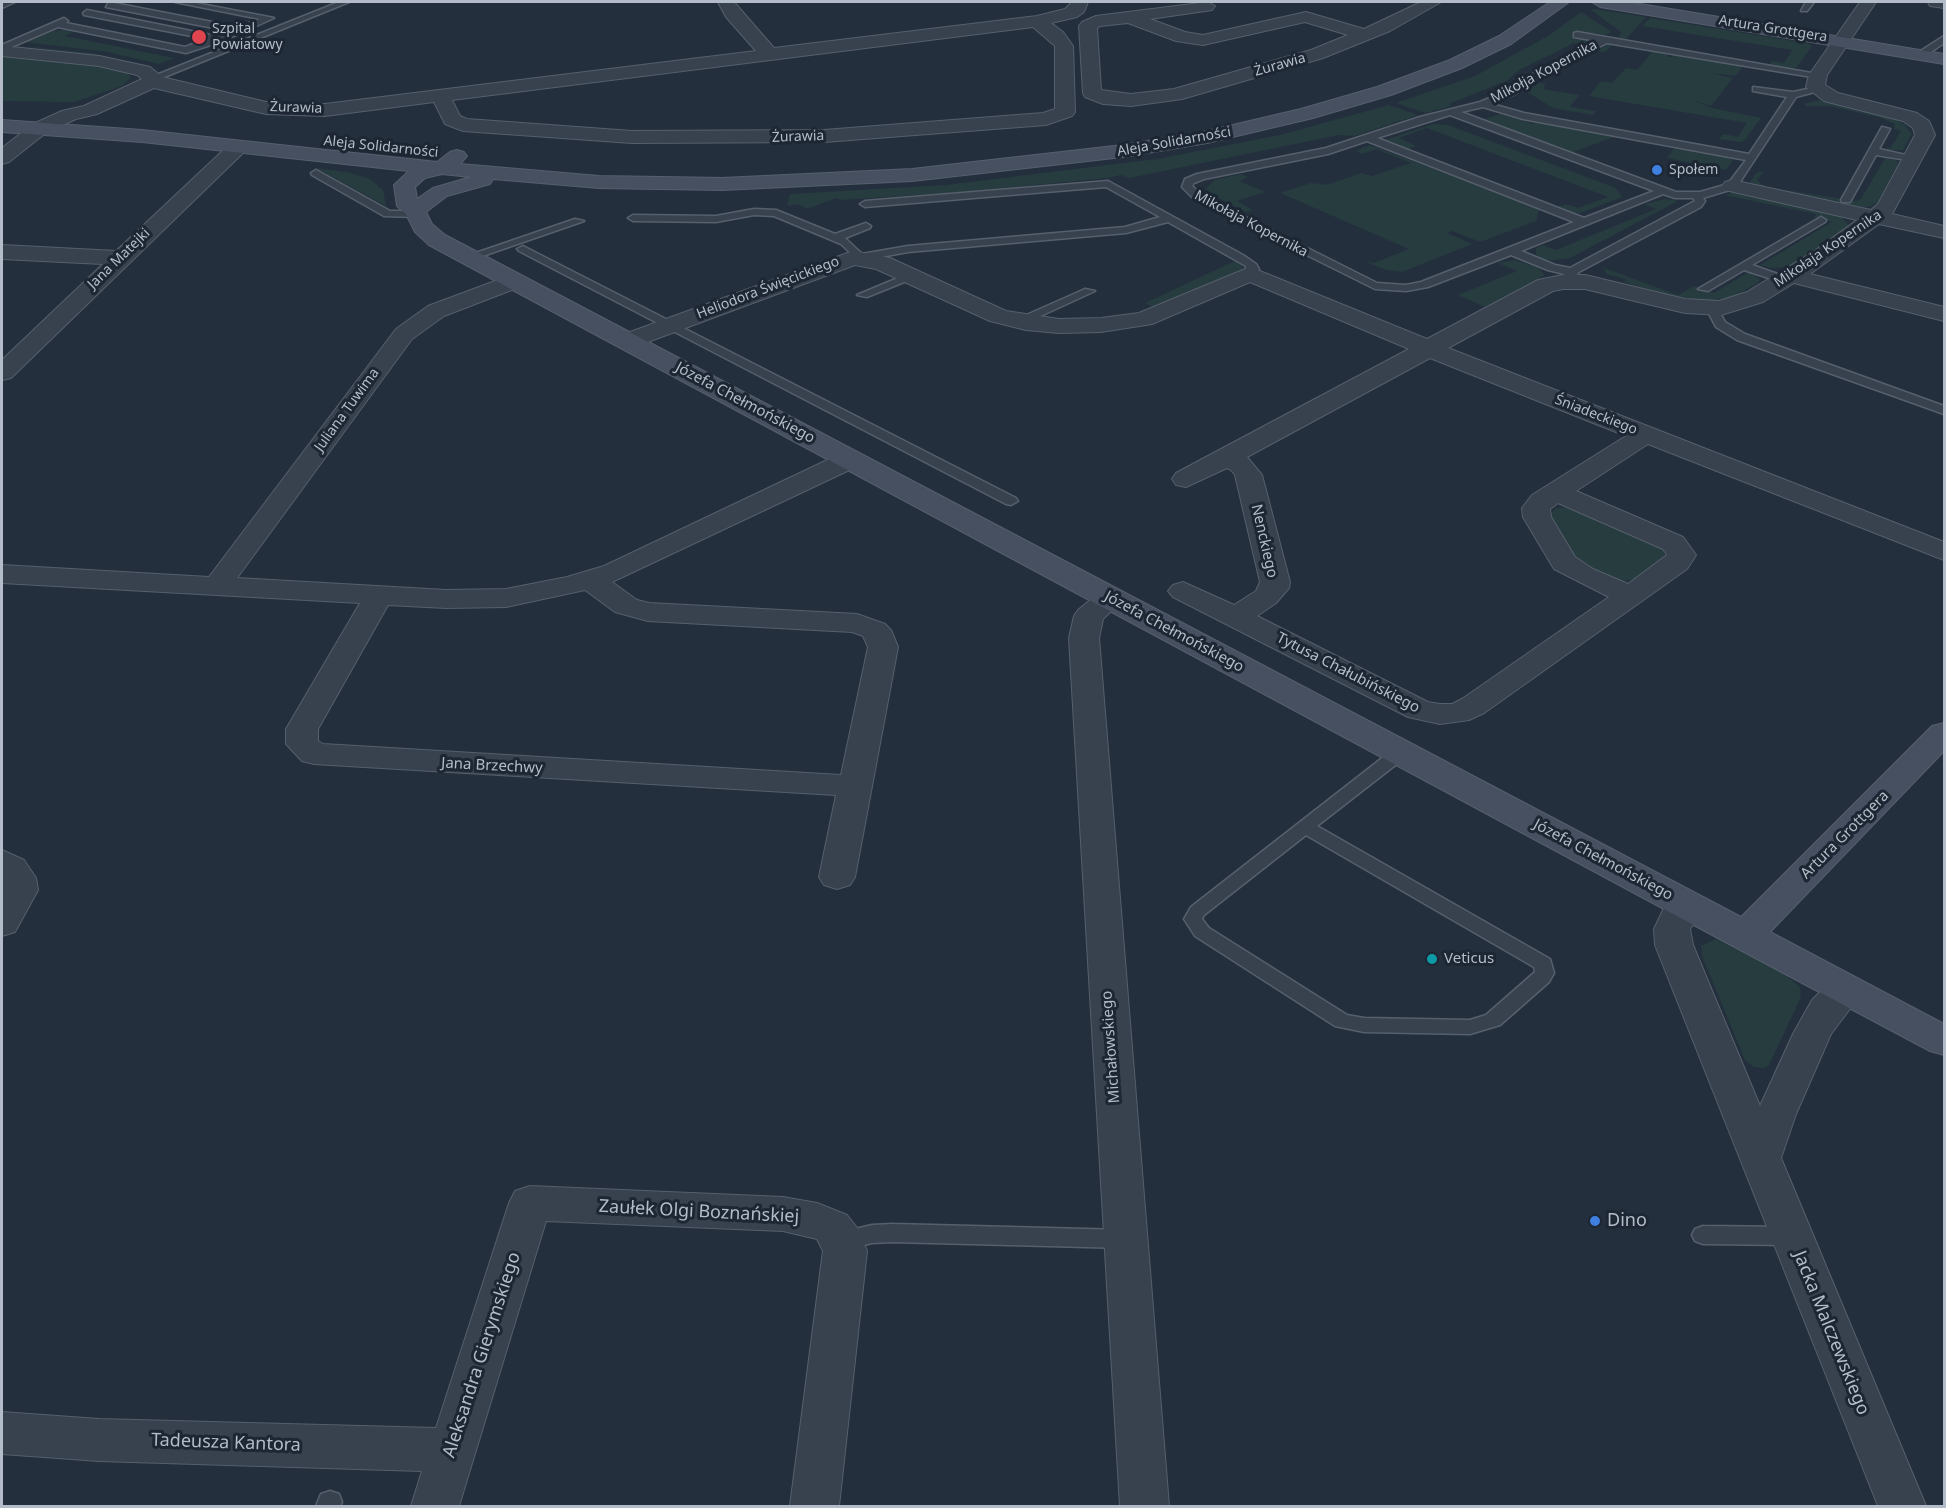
<!DOCTYPE html>
<meta charset="utf-8">
<style>
body{margin:0}
#map{position:relative;width:1946px;height:1508px;overflow:hidden;background:#242f3e;font-family:"Noto Sans",sans-serif}
canvas{display:block}
.frame{position:absolute;inset:0;border:3px solid #b4bcc9;pointer-events:none}
</style>
<div id="map">
<canvas width="1946" height="1508"></canvas>
<div class="frame"></div>
</div>
<script>
const ctx = document.querySelector('canvas').getContext('2d');
ctx.lineJoin = 'round';
function paint(path, color) { ctx.fillStyle = color; ctx.fill(path, 'evenodd'); }
const shape = rows => new Path2D(rows.map(r => 'M' + r).join(''));
function trace(path, color, width, dash) { ctx.strokeStyle = color; ctx.lineWidth = width; ctx.lineCap = dash ? 'butt' : 'round'; ctx.setLineDash(dash || []); ctx.stroke(path); }
function write(font, color, halo, rows, align = 'center') {
  ctx.font = font + ' "Noto Sans",sans-serif'; ctx.lineWidth = 6; ctx.setLineDash([]); ctx.textBaseline = 'middle'; ctx.strokeStyle = halo; ctx.fillStyle = color; for (const [text, x, y, turn = 0] of rows) {
    ctx.save(); ctx.translate(x, y); ctx.rotate((+turn || 0) * Math.PI / 180); ctx.textAlign = isNaN(turn) ? turn : align; if (halo) ctx.strokeText(text, 0, 0); ctx.fillText(text, 0, 0); ctx.restore();
  }
}
const green = shape([
 [1594,9,1646,17,1625,40,1619,37,1621,32,1591,10],
 [1581,12,1612,32,1605,35,1595,33,1582,38,1592,43,1586,46,1574,43,1519,70,1506,82,1513,86,1501,83,1449,104,1452,106,1425,113,1396,103,1475,76,1548,36],
 [1650,18,1806,43,1812,46,1797,67,1790,69,1769,65,1772,61,1784,63,1792,50,1642,26],
 [65,30,73,32,65,36,174,58,159,64,108,52,24,42,54,31],
 [1610,43,1663,51,1669,57,1673,57,1670,52,1744,64,1736,76,1710,73,1733,78,1711,106,1690,99,1712,108,1761,118,1744,141,1739,142,1719,139,1723,134,1738,137,1747,123,1589,96,1601,81,1612,83,1626,68,1637,70,1652,52,1612,45,1605,52,1596,51],
 [24,46,92,53,152,66,147,67,108,58],
 [2,54,73,60,131,73,128,74,131,78,122,86,74,102,2,101],
 [1539,83,1546,84,1543,89,1579,95,1570,107,1596,111,1593,115,1553,108,1527,92],
 [1821,100,1869,109,1889,116,1905,125,1912,134,1903,150,1885,150,1891,147,1901,131,1894,129,1895,124,1878,117,1830,106,1805,106,1805,103],
 [1389,105,1418,115,1354,136,1339,135,1129,178,1121,175,1107,178,961,192,842,200,836,198,807,209,798,204,787,206,790,194,946,185,1157,159,1280,135],
 [1500,114,1534,124,1537,121,1616,136,1571,153,1482,120],
 [1433,124,1448,125,1616,188,1622,197,1581,213,1572,213,1557,207,1566,204,1578,208,1608,197,1427,128,1399,138,1416,146,1408,149,1385,140],
 [1370,145,1539,209,1536,221,1480,242,1452,231,1447,233,1472,244,1402,272,1386,270,1364,261,1374,263,1409,249,1280,193,1311,183,1327,185,1361,173,1372,176,1411,163,1376,149,1362,154,1356,151],
 [1675,147,1724,156,1733,160,1726,170,1667,158],
 [1879,155,1896,160,1898,163,1878,202,1871,206,1859,208,1754,186,1750,182,1756,173,1764,171,1757,180,1766,187,1856,201,1861,199,1885,158],
 [316,168,347,172,370,179,383,190,386,206],
 [1241,174,1248,177,1240,181,1265,192,1237,201,1253,210,1246,212,1211,194,1206,189,1214,180],
 [1735,192,1840,215,1849,226,1790,267,1771,268,1760,265,1832,222,1814,217,1816,214,1724,195],
 [1666,199,1678,201,1570,258,1546,261,1536,254,1536,248,1543,245,1556,250,1656,209,1644,204],
 [1237,260,1243,268,1239,271,1157,309,1145,303],
 [1514,260,1537,267,1545,275,1485,307,1458,295,1517,271,1498,263],
 [1604,268,1678,295,1694,286,1714,293,1749,272,1760,279,1758,283,1734,296,1711,301,1666,295,1624,282,1626,279,1606,274],
 [1568,507,1662,548,1665,557,1635,579,1626,581,1615,580,1575,561,1550,514,1556,508],
 [1716,939,1784,974,1800,987,1801,997,1769,1065,1765,1068,1754,1067,1745,1060,1702,956,1701,946]
]);
const lane = shape([
 [2,2,15,2,2,8,2,2],
 [109,2,238,27,260,19,175,2,191,2,274,18,223,41,186,53,58,27,2,51,2,45,64,18,68,21,66,23,185,47,207,39,84,15,83,13,87,10,216,36,229,31,106,7,109,2],
 [339,2,349,2,157,80,149,78,339,2],
 [1806,2,1814,2,1807,11,1801,11,1806,2],
 [1577,32,1823,75,1818,78,1607,43,1546,73,1515,94,1492,104,1524,113,1749,154,1787,97,1753,91,1753,87,1793,92,1817,87,1822,90,1796,97,1736,188,1703,198,1705,201,1701,207,1577,273,1580,280,1574,283,1570,282,1564,274,1548,270,1511,255,1428,287,1406,291,1375,289,1194,199,1182,187,1185,179,1197,174,1326,148,1420,117,1480,102,1509,90,1540,69,1597,41,1574,37,1574,33,1577,32],
 [1483,107,1523,119,1746,160,1728,184,1700,192,1676,192,1461,112,1483,107],
 [1450,115,1654,191,1584,218,1377,138,1450,115],
 [1367,141,1574,222,1421,282,1406,285,1377,283,1202,195,1192,186,1194,183,1204,179,1328,154,1367,141],
 [1663,194,1675,198,1693,198,1695,201,1570,268,1555,265,1521,251,1663,194],
 [1944,36,1944,43,1925,56,1919,56,1919,52,1944,36],
 [1882,127,1890,129,1879,149,1919,158,1914,161,1876,155,1850,202,1842,202,1841,200,1882,127],
 [316,170,390,211,416,211,421,214,416,217,384,216,312,175,311,173,316,170],
 [1108,181,1243,255,1256,264,1259,269,1256,274,1246,276,1246,266,1168,222,1126,233,908,252,859,261,841,244,774,216,754,215,716,222,633,221,628,218,633,215,716,216,754,209,776,210,835,234,866,223,871,226,870,228,845,238,862,254,908,246,1125,227,1160,217,1106,187,865,207,860,204,865,201,1108,181],
 [1821,217,1826,220,1825,222,1752,265,1789,278,1789,282,1781,282,1744,270,1708,291,1698,289,1821,217],
 [575,219,584,221,474,259,464,257,575,219],
 [523,246,1016,498,1018,501,1011,505,1006,504,519,251,517,249,523,246],
 [910,273,914,274,914,278,867,297,857,295,910,273],
 [1085,289,1095,291,1023,324,1013,321,1085,289],
 [1712,304,1716,306,1725,322,1745,334,1944,406,1944,414,1737,340,1716,327,1706,308,1712,304],
 [1401,747,1407,748,1409,752,1407,756,1317,826,1550,959,1554,973,1549,982,1500,1025,1470,1034,1364,1032,1335,1026,1195,936,1184,919,1191,907,1395,748,1401,747],
 [1306,835,1534,967,1535,972,1486,1015,1470,1020,1364,1018,1347,1015,1209,928,1202,919,1204,915,1306,835],
 [893,1224,1125,1230,1133,1233,1136,1239,1133,1245,1125,1248,893,1242,872,1243,843,1250,835,1247,832,1241,835,1235,843,1232,872,1225,893,1224],
 [1703,1226,1791,1227,1799,1230,1802,1236,1799,1242,1791,1245,1703,1244,1695,1241,1692,1235,1695,1229,1703,1226],
 [330,1491,339,1494,342,1502,340,1506,316,1506,321,1494,330,1491]
]);
const street = shape([
 [718,2,734,2,774,48,1037,16,1065,9,1072,2,1088,2,1084,12,1077,17,1051,23,1063,32,1073,46,1075,112,1072,116,1046,125,824,142,632,143,463,131,445,124,434,102,325,116,266,114,154,88,97,114,76,119,47,132,9,162,2,164,2,148,33,124,62,111,84,106,142,79,137,75,99,66,2,56,2,46,99,56,150,67,162,77,266,102,325,104,756,51,726,17,718,2],
 [1033,27,1055,46,1055,109,1043,113,824,130,632,131,467,119,460,116,452,100,1033,27],
 [1208,2,1215,6,1212,10,1150,19,1185,32,1203,35,1306,12,1364,29,1421,2,1441,2,1390,31,1323,58,1182,99,1131,106,1103,104,1085,97,1083,93,1079,26,1082,22,1096,16,1208,2],
 [1305,22,1348,35,1311,50,1174,89,1131,94,1101,90,1097,28,1100,26,1128,23,1176,41,1203,45,1305,22],
 [1860,2,1876,2,1827,75,1825,85,1838,93,1917,113,1929,121,1935,135,1892,214,1944,226,1944,238,1879,224,1810,274,1944,307,1944,321,1794,283,1763,302,1721,315,1685,313,1585,289,1563,289,1553,291,1448,348,1944,542,1944,560,1648,444,1576,491,1683,537,1696,555,1691,563,1687,569,1484,713,1469,720,1440,724,1408,717,1173,597,1168,591,1173,585,1183,582,1234,605,1256,591,1260,582,1235,475,1231,470,1227,468,1186,487,1176,485,1172,479,1176,473,1409,349,1250,282,1152,324,1101,332,1059,333,1026,330,990,321,876,269,855,265,637,346,628,348,619,346,616,341,619,336,853,251,890,258,1006,311,1059,319,1101,318,1139,313,1250,267,1427,339,1538,280,1563,275,1585,275,1685,299,1719,301,1747,292,1813,252,1857,220,1725,190,1722,186,1725,182,1732,180,1871,210,1878,204,1915,135,1913,128,1903,121,1824,101,1806,87,1809,75,1860,2],
 [1430,358,1626,436,1532,495,1522,508,1523,517,1554,569,1609,597,1462,699,1452,704,1440,704,1428,702,1257,616,1276,603,1289,588,1290,582,1262,475,1247,457,1430,358],
 [1558,503,1663,549,1667,555,1628,584,1593,569,1575,557,1551,517,1550,509,1558,503],
 [1928,2,1944,2,1944,8,1930,6,1928,2],
 [238,141,245,143,248,147,245,151,11,378,2,380,2,360,103,264,2,259,2,245,116,251,231,143,238,141],
 [514,274,522,276,525,281,522,286,444,316,412,339,237,578,446,590,506,589,567,577,604,566,842,453,851,451,860,453,864,459,860,465,612,582,637,600,649,603,857,614,885,624,891,630,898,647,855,877,850,885,837,889,824,885,819,877,836,795,314,764,302,761,286,744,286,729,360,603,2,583,2,565,209,577,396,329,428,306,514,274],
 [585,590,615,612,648,621,852,632,863,636,868,647,841,775,323,744,318,741,318,729,388,605,446,608,506,607,585,590],
 [1110,589,1120,592,1125,598,1103,619,1099,638,1169,1506,1120,1506,1069,638,1074,616,1078,610,1100,592,1110,589],
 [2,850,24,860,36,878,38,890,15,932,2,936,2,850],
 [1688,894,1701,897,1706,906,1690,929,1693,945,1760,1106,1793,1034,1812,1000,1833,979,1846,976,1859,979,1865,989,1831,1034,1796,1114,1781,1158,1926,1506,1878,1506,1655,945,1654,929,1665,906,1675,897,1688,894],
 [530,1186,783,1197,817,1203,847,1215,858,1229,867,1251,839,1506,790,1506,823,1251,817,1239,783,1231,546,1221,459,1506,411,1506,422,1471,99,1461,2,1454,2,1412,99,1419,436,1428,509,1203,515,1191,530,1186]
]);
const secondary = shape([
 [1550,2,1569,2,1511,44,1462,68,1391,95,1313,118,1207,143,1123,157,912,181,722,190,599,188,493,179,490,184,447,196,426,212,432,224,445,235,1741,917,1932,726,1944,723,1944,751,1770,932,1944,1024,1944,1055,1930,1051,1731,945,429,245,415,232,406,214,397,206,394,185,409,171,142,142,2,132,2,120,142,130,437,162,450,152,457,150,464,152,467,156,460,164,599,176,722,178,912,169,1123,145,1207,131,1301,109,1377,87,1450,60,1499,36,1550,2],
 [442,174,471,177,433,188,417,199,415,187,425,178,442,174],
 [1592,2,1628,2,1944,54,1944,64,1600,7,1592,2]
]);
const markers = [
 [199,37,8,"#e0444e"],
 [1657,170,6,"#3f7fe0"],
 [1432,959,6,"#0f9aa8"],
 [1595,1221,6,"#3f7fe0"]
];
const farPoinames = [
 ["Szpital",212,29],
 ["Powiatowy",212,45],
 ["Społem",1669,170]
];
const farStreetnames = [
 ["Artura Grottgera",1773,29,9],
 ["Żurawia",1280,65,-16],
 ["Mikołja Kopernika",1544,72,-28],
 ["Żurawia",296,108,2],
 ["Żurawia",798,137,-2],
 ["Aleja Solidarności",1174,142,-10],
 ["Aleja Solidarności",381,147,6],
 ["Mikołaja Kopernika",1251,224,28],
 ["Mikołaja Kopernika",1828,249,-34],
 ["Jana Matejki",119,259,-44],
 ["Heliodora Święcickiego",768,288,-21],
 ["Juliana Tuwima",347,410,-54],
 ["Śniadeckiego",1596,415,21]
];
const streetNames = [
 ["Józefa Chełmońskiego",745,403,28],
 ["Nenckiego",1264,541,77],
 ["Józefa Chełmońskiego",1174,632,28],
 ["Tytusa Chałubińskiego",1348,673,27],
 ["Jana Brzechwy",492,766,3],
 ["Artura Grottgera",1845,835,-45],
 ["Józefa Chełmońskiego",1603,860,28],
 ["Michałowskiego",1111,1047,-94]
];
const poiNames = [
 ["Veticus",1444,959]
];
const nearStreetnames = [
 ["Zaułek Olgi Boznańskiej",699,1212,3],
 ["Jacka Malczewskiego",1831,1333,68],
 ["Aleksandra Gierymskiego",482,1355,-72],
 ["Tadeusza Kantora",226,1443,2]
];
const nearPoinames = [
 ["Dino",1607,1221]
];
paint(green, '#263c3f');
trace(lane, '#565f6c', 3);
trace(street, '#565f6c', 2);
trace(secondary, '#565f6c', 2);
paint(lane, '#38414e');
paint(street, '#38414e');
paint(secondary, '#465061');
for (const [x, y, r, color] of markers) { const dot = new Path2D(); dot.arc(x, y, r, 0, 2 * Math.PI); ctx.fillStyle = color; ctx.fill(dot); trace(dot, '#1d2633', 2); }
write('14px', '#b4bcc9', '#1d2633', farPoinames, 'left');
write('14px', '#b4bcc9', '#1d2633', farStreetnames);
write('15px', '#b4bcc9', '#1d2633', streetNames);
write('15px', '#b4bcc9', '#1d2633', poiNames, 'left');
write('18px', '#b4bcc9', '#1d2633', nearStreetnames);
write('18px', '#b4bcc9', '#1d2633', nearPoinames, 'left');
</script>
